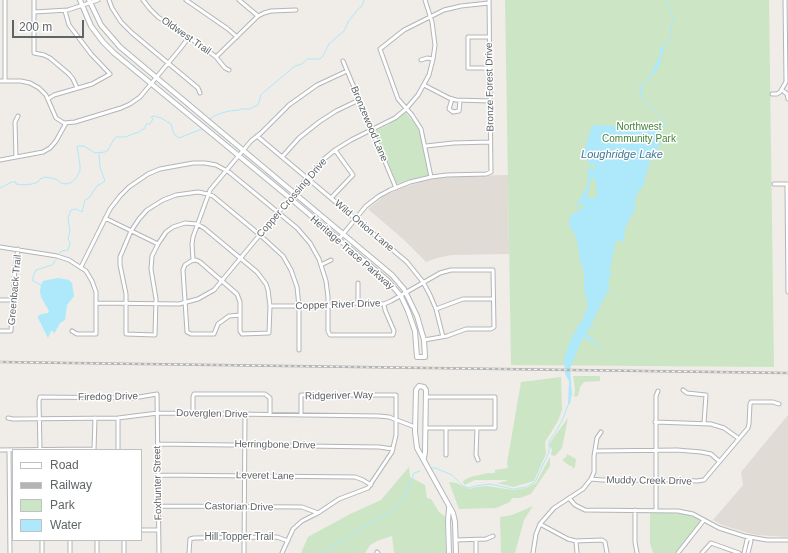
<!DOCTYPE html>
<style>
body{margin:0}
#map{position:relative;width:788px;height:553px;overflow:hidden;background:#f0ece7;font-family:Arial,sans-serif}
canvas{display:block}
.legend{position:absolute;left:12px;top:449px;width:130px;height:92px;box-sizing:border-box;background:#fff;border:1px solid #bfc1c2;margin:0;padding:5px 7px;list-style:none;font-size:12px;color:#5f6467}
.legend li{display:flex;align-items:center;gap:8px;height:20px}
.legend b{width:20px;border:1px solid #bfc1c2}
.scale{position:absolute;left:12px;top:20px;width:72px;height:18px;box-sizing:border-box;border:2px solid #5f6467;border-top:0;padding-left:5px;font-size:12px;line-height:14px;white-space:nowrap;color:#5f6467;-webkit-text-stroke:3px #fff;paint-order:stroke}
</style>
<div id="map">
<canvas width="788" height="553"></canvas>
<ul class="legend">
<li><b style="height:5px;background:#fff"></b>Road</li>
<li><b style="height:5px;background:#b3b4b5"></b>Railway</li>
<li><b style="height:11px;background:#cce6c5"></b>Park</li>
<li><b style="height:11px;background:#ade8fb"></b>Water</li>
</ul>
<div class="scale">200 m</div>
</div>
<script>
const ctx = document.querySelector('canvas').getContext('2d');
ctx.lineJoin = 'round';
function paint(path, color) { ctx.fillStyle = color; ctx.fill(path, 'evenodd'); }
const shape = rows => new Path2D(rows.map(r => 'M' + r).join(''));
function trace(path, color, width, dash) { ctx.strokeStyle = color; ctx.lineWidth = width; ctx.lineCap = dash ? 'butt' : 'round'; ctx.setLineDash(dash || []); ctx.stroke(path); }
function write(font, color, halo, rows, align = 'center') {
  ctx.font = font + ' Arial,sans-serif'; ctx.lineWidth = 3; ctx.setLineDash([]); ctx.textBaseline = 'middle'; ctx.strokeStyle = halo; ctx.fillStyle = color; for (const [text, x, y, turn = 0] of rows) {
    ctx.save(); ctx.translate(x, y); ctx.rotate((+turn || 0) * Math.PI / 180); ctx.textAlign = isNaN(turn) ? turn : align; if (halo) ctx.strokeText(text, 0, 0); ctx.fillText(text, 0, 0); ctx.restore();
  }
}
const education = shape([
 [508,175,509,254,452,255,437,258,426,262,403,239,368,209,384,196,404,187,421,182,439,178,463,176],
 [788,415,788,537,757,535,748,533,722,525,713,520,743,485,741,472]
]);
const green = shape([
 [505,0,769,0,774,367,511,365],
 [405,112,417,126,421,134,429,175,397,184,375,131,388,125],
 [573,376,600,376,600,381,584,382,580,387,578,396,574,397,575,389],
 [561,377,562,410,558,421,545,442,546,454,534,481,513,487,497,483,508,481,505,480,475,480,464,485,463,481,470,477,488,473,495,473,495,470,508,468,507,463,521,382],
 [568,418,562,448,555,456,551,455,552,449,549,446,551,441],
 [567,454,576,459,575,467,573,469,572,466,570,466,562,460,566,457],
 [550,457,550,466,531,494,520,498,512,498,510,502,496,508,459,509,449,482,456,483,469,489,476,487,487,486,513,490,526,488,536,483],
 [409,467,410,477,425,485,427,498,431,499,439,512,445,516,446,553,394,553,392,536,377,541,370,545,365,553,301,553,308,537,350,514,381,500],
 [533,506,524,520,515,553,501,553,500,517,512,515],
 [650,512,684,514,696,518,700,520,701,522,675,553,653,553,650,543]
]);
const water = shape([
 [665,44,658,69,642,86,642,96,639,90,640,87,651,74,660,55,660,49],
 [592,125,639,127,656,129,658,128,661,136,658,149,651,156,645,179,643,181,645,185,639,190,635,200,635,210,631,216,625,229,624,239,623,242,616,240,610,268,610,272,611,274,608,283,610,289,607,291,604,300,602,301,594,319,591,324,592,326,595,326,594,328,589,327,586,334,594,340,601,349,599,349,594,342,589,341,585,337,583,338,579,346,570,369,572,394,570,404,568,405,569,381,565,374,564,358,571,339,580,323,582,322,588,305,584,288,584,272,581,262,574,259,579,260,581,257,579,255,577,241,573,230,570,228,569,223,570,216,584,207,584,205,581,203,578,208,577,204,588,185,588,170,589,168,594,169,595,167,595,165,592,164,589,166,588,160,583,155],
 [593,178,596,181,597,195,596,198,589,198,587,195,591,182,590,179],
 [58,278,69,280,72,283,74,296,67,305,65,320,60,323,54,334,53,331,51,331,48,338,38,318,38,316,42,314,48,313,49,311,41,297,40,291,41,285,43,281]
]);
const stream = shape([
 [666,0,673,18,671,26,672,37,669,43,667,44],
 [642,94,644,100,653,107,665,121,664,126,660,129],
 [210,119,216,115,222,113,229,111,239,110,241,109,250,109,255,106,258,105,261,95,264,92,295,66,302,64,307,59,320,59,323,56,329,44,344,31,348,22,358,9,362,6,364,0],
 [0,188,12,182,16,182,16,184,24,185,32,184,38,182,40,179,45,177,56,179,61,183,67,184,72,182,76,178,80,171,80,165,77,146,84,146,95,153,105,152,108,150,114,139,116,137,125,137,139,132,145,128,146,124,150,124,153,119,151,117,154,116,161,118,171,124,174,134,179,138,202,129],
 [59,253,62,251,68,250,69,247,70,242,68,239,70,231,68,218,71,210,76,209,82,212,85,200,89,198,97,186,105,181,100,167,99,154],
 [41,285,33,281,33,277,36,270,52,265,56,260],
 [430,468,435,468,452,475,463,486,469,488,475,486,490,484,513,489,526,487,535,482,549,452,549,441,555,433,562,421,568,405],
 [323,553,361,529,389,513,398,506,406,495,414,473,420,471]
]);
const street = shape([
 [5,0,5,81],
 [34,0,34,53,44,55,50,58,69,74,73,79,77,88],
 [109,0,112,8,121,22,132,33,198,88,200,93],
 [143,0,150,9,158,17,203,47,216,57,225,68,229,70],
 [186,0,228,29,237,37],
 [239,0,258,16],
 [34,12,68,10,98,0],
 [489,37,468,37,468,68,489,68],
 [216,57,258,16,264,13,271,11,296,10],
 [421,60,427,58,433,59],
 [343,61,396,188],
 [0,81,21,81,30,83,39,88,46,95,56,118,64,123,75,122,121,108,130,104,140,97,180,49,189,37],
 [424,85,449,98,456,100,490,101],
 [782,90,787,94,788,99],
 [772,94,777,94,780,92,786,82,785,0],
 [48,99,54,95,92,84,110,74,91,54,69,25,65,11],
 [452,99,449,109,453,112,459,111,460,101],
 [257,136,407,262,423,282,430,295,436,309,443,337],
 [426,146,453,143,490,142],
 [16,157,15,122,18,116],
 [282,157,299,138,319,122,336,111,359,100],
 [0,160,43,152,50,148,56,141,66,123],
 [431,177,421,129,412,115,398,99,380,49,404,30,444,10,461,6,489,3],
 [774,184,788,184],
 [787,184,788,292],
 [331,198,353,175,335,150],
 [105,218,158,244],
 [339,239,366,206,379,196,390,190,410,182,431,177,447,175,486,174,491,172,489,0],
 [0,247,57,256,69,260,86,271,92,281,96,292,96,334,77,334,72,331],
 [193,260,192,244,193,237,210,190,251,141,261,133,289,105,317,85,347,71],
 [321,265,331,260],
 [81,267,110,209,120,196,129,187,148,174,160,169,193,163,205,163,216,165,229,172,297,228,310,243,319,259,326,281,328,297,328,331,330,335,393,335,394,331,385,310,384,304],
 [0,300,13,300],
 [97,303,179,304,198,299,214,290,307,178,324,159,335,150,351,140,395,118,406,109,418,95,429,75,433,59,435,45,432,22,425,0],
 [358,303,358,283],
 [270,306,333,306,350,303,384,304,391,301,440,273,451,270,493,270,494,327,491,329,466,329,447,336,424,340],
 [436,309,463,299,493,299],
 [240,315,229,316,218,324,214,334,191,334,187,332,183,270,185,265,191,261,196,260,200,262,237,294,240,302,240,331,242,334,269,333,270,306,268,290,266,284,257,272,204,228,197,224,185,223,173,227,166,232,158,244,152,256,151,269,156,299,155,335,126,334,126,294,120,265,120,257,131,231,139,219,147,210,163,200,176,195,198,192,208,194,213,196,260,235,283,256,291,270,297,287,299,306,299,350],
 [0,331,11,331,15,267,18,249],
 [683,390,687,393,706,395,704,423],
 [193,414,193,397,194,394,265,394,270,398,270,414],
 [8,418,13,419,118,418,158,413,379,416,389,417,415,427],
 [118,418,118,450],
 [655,422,711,424,724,428,738,438],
 [426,428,495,428,495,397,426,397],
 [446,428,446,455],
 [477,428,476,455,478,460],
 [158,444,379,447,393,449],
 [0,450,94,449],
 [9,450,10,553],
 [40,450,39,401,40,397,133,398,157,394,159,553],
 [94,450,95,418],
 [595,451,677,450,701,452,711,454,719,461],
 [158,475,355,477,363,480,371,485],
 [591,479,602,480,679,480,697,481,704,480,748,428,749,424,750,404,751,402,773,402,779,404],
 [569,498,575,505,585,510,678,511,693,514,719,528,744,536,767,540,788,540],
 [158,506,302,507,318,513],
 [635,510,635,542,637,553],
 [656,510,656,396,658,391],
 [540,524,568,539,576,541,602,540,605,542,607,553],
 [141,530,158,530],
 [42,540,42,553],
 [70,540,70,553],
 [97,540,97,553],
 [124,540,124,553],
 [456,540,486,539,493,536],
 [476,540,476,553],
 [576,541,577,553],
 [377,552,378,553],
 [189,553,190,539,194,538,277,537,288,541],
 [244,553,245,414],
 [282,553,293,529,302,521,318,513,339,499,368,488,392,452,396,435,396,395,301,395,301,415],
 [533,553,536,534,540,524,554,508,583,489,591,479,594,472,594,456,597,438,601,432],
 [678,553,704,520],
 [702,553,711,543,739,553],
 [744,553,747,540,750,537],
 [748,553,751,541,750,537]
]);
const secondary = shape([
 [80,0,91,26,103,42,114,53,290,198,387,280,401,296,408,311,415,331,417,357,425,357,424,340,417,316,404,289,392,275,120,47,101,25,89,0],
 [424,458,425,452,426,390,424,387,419,386,416,390,415,432,417,448,453,513,455,522,456,553],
 [449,553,448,522,449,508]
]);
const rail = shape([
 [0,362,788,373]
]);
const streetNames = [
 ["Oldwest Trail",186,36,35],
 ["Bronze Forest Drive",490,87,-91],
 ["Bronzewood Lane",369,124,67],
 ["Copper Crossing Drive",292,198,-49],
 ["Wild Onion Lane",364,226,40],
 ["Heritage Trace Parkway",352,253,41],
 ["Greenback Trail",15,290,-85],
 ["Copper River Drive",338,305,-2],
 ["Ridgeriver Way",339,396,-1],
 ["Firedog Drive",108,397,-1],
 ["Doverglen Drive",212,414,1],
 ["Herringbone Drive",275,445,1],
 ["Leveret Lane",265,476,1],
 ["Muddy Creek Drive",649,481,1],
 ["Foxhunter Street",158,483,-91],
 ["Castorian Drive",239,507,1],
 ["Hill Topper Trail",239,537]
];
const parkNames = [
 ["Northwest",639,127],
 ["Community Park",639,139]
];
const waterNames = [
 ["Loughridge Lake",622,155]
];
paint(education, '#e0dcd5');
paint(green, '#cce6c5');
paint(water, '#ade8fb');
trace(stream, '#ade8fb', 1);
trace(street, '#b2b6b9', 5);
trace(secondary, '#b3b8bb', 6);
trace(street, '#fff', 3);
trace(secondary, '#fff', 4);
trace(rail, '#b3b4b5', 2.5);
trace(rail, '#fff', 1, [3]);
write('10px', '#5f6467', '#fff', streetNames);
write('10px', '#45823a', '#fff', parkNames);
write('italic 11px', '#407993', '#fff', waterNames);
</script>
